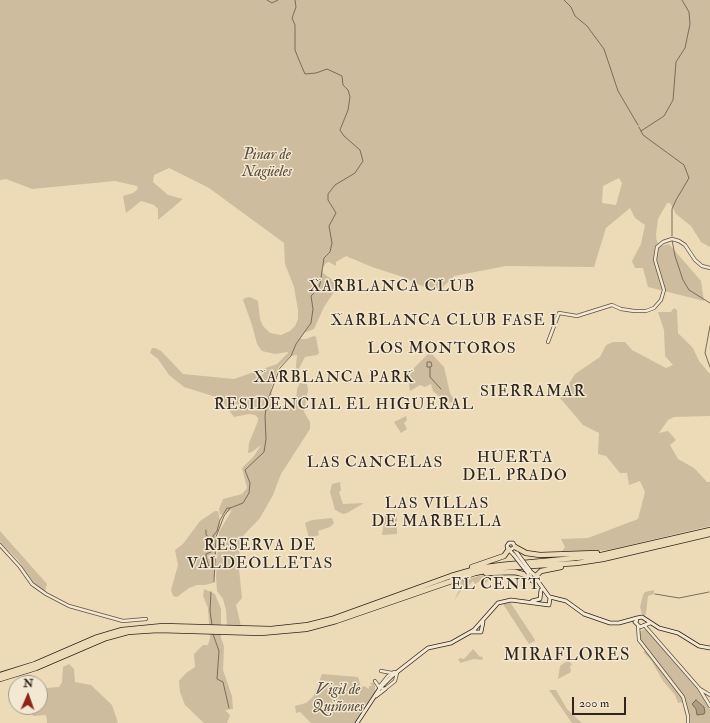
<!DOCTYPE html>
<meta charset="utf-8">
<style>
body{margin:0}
#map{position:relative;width:710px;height:723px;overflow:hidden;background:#eddbb8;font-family:"IM FELL Double Pica",serif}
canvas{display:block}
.north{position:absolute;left:8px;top:675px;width:40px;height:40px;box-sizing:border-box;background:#f3e8d1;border:1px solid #a49a89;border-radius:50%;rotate:2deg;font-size:11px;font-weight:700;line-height:16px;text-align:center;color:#2e251c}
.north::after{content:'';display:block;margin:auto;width:14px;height:18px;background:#8f2418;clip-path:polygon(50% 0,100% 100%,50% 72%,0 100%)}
.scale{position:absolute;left:572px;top:697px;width:54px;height:18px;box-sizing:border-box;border:2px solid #2e251c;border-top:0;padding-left:5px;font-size:12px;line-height:14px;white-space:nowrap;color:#2e251c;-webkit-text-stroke:3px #f3e8d1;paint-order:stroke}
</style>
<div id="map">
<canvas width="710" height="723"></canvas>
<div class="north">N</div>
<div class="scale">200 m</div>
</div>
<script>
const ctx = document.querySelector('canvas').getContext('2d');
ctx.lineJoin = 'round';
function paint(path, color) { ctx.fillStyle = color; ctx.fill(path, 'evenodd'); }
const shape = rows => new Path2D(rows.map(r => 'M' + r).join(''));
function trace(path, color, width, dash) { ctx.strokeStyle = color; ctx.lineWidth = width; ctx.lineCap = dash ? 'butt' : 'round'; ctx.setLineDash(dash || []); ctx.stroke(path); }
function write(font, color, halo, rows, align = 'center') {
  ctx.font = font + ' "IM FELL Double Pica",serif'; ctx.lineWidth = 3; ctx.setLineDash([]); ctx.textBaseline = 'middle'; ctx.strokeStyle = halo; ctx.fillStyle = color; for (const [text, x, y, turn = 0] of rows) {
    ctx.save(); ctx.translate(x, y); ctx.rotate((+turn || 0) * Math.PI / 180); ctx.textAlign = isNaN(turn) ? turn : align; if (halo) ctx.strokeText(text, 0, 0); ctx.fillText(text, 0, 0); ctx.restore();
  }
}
const green = shape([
 [0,0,710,0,710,247,701,242,691,226,676,214,670,203,667,203,658,219,656,235,657,242,661,246,669,244,701,281,704,301,648,287,643,268,635,268,632,261,641,244,645,225,635,218,630,208,606,228,594,267,506,266,454,276,441,289,422,286,403,277,372,267,346,256,336,262,336,266,329,262,326,263,322,269,323,273,334,281,334,292,324,307,314,329,304,333,300,339,306,339,314,336,316,337,319,353,317,355,305,357,295,376,297,355,290,356,279,367,271,388,272,397,275,404,281,406,290,406,296,402,297,389,300,383,307,384,308,390,304,412,310,422,310,429,281,474,273,495,260,518,243,536,238,560,242,598,236,605,241,626,227,626,226,610,223,599,217,591,216,576,219,532,232,510,220,515,219,509,223,499,242,494,247,488,242,468,254,456,261,445,252,452,248,453,249,443,258,421,258,418,255,415,249,414,234,417,222,401,216,397,184,387,169,375,158,359,150,353,152,348,155,348,161,351,183,374,234,379,277,364,288,353,288,352,275,354,262,351,257,344,252,325,243,300,245,298,250,297,258,301,260,319,263,326,270,333,281,335,290,331,295,326,298,319,298,310,294,287,285,264,284,243,209,188,169,168,154,175,153,182,168,195,183,199,158,220,158,209,154,205,141,201,126,213,123,196,133,193,138,189,137,186,115,181,32,189,6,179,0,180],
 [619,178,622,183,616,205,602,203,603,186],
 [674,308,677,310,678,333,693,348,699,361,710,374,710,416,674,417,668,420,659,433,668,431,676,440,670,445,678,459,694,468,707,482,710,482,710,526,608,550,561,553,565,547,561,539,588,538,638,519,645,492,640,481,629,485,627,473,620,473,606,456,598,454,599,433,583,425,560,398,575,374,600,357,606,345,613,342,625,342,632,350,666,368,673,365,665,356,664,330,658,312,671,312],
 [430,352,444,367,450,393,456,403,446,402,440,397,433,391,431,384,425,387,420,385,410,391,408,377,411,371],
 [406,416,407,420,404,423,407,429,401,433,394,422],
 [340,482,341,490,339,492,343,504,364,503,347,513,343,514,335,510,330,492,332,484],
 [215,511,218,511,219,515,220,524,215,538,217,562,213,583,205,585,197,585,189,588,177,597,173,596,171,590,178,565,175,550,183,544,200,521],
 [385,515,397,517,397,534,382,535],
 [332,518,334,523,330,527,318,531,319,535,309,538,305,523,312,520],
 [0,531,47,584,45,591,34,583,18,560,0,542],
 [511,573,528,578,525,580,525,577,508,575,498,576,488,580,486,583,483,579,475,584,473,581,468,586,465,584,454,601,460,588,460,581,487,574],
 [204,589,215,594,221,609,221,638,224,646,223,670,232,696,233,709,225,710,230,715,227,723,204,723,185,705,180,692,179,681,186,673,195,667,194,654,203,645,208,645,210,638,208,608,203,596],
 [654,590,654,594,648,596,646,613,645,616,642,614,640,607,643,595,645,592],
 [510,602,535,640,535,641,529,644,503,604],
 [646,629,704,697,710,710,710,723,689,723,689,713,684,697,638,637,639,632],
 [473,649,480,657,482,656,483,660,474,659,460,663,459,660,457,661,460,658,464,659],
 [645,651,656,661,681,697,683,702,678,703,675,695,663,681,651,660,643,652],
 [567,661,570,662,572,665,570,666,571,672,558,679,560,666],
 [69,664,74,669,75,682,91,685,112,705,118,723,47,723,46,715,33,716,30,707,40,707,40,695,46,695,46,688,59,687,62,682,63,667],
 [322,674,358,677,361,687,364,686,369,689,369,686,372,686,370,683,373,683,370,680,375,684,375,693,355,723,311,723,300,712,296,713,295,706,306,703,313,697],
 [549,690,556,690,567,709,582,723,572,723]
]);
const water = shape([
 [696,700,704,707,705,712,704,714,697,715,696,709,692,704,696,700]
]);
const stream = shape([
 [267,0,272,3,278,0],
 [564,0,571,7,575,16,587,26,604,49,618,91,638,125],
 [639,127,643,135,684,165,689,178,676,200,672,209,672,236],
 [641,131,664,116,673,100,676,62,685,48,690,24,689,12,682,0],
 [672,240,675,256,683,280,689,290,710,303],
 [710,326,705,353,710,367],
 [430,367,427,367,427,362,431,362,432,366,430,367,430,377,441,389],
 [206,530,206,535,210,538,208,541,210,542],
 [213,541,213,536,217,531,220,520,227,508,230,508],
 [209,567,206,556,206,554,211,552],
 [214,582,216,537,224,516,230,508,243,503,249,493,250,483,245,470,264,452,266,439,265,416,267,402,280,368,291,356,296,344,311,323,313,309,311,296,318,289,320,284,324,258,330,252,332,243,329,226,336,213,328,200,328,194,335,185,355,173,363,161,360,150,344,136,340,130,348,110,350,97,348,90,343,85,342,76,327,69,316,73,305,74,299,60,295,50,295,25,292,18,296,7,295,0],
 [211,592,210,611,212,625],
 [655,594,679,598,709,592],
 [213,634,219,651,217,679,223,682,229,708]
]);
const tertiary = shape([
 [548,342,559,313,577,316,612,305,621,309,634,311,646,311,654,308,661,300,664,290,655,260,657,247,663,242,672,239,679,241,685,245,695,260,702,266,710,268],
 [0,545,20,567,32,584,46,594,69,606,123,621,146,619],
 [644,625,699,688,710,706],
 [638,626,639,640,683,697,688,716,688,723],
 [381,671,392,673],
 [375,681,379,687,380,688,385,689,395,681,397,673,394,672,388,676,379,687],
 [700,689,710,695]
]);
const secondary = shape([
 [510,550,515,547,513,543,509,543,507,546,508,549,514,555],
 [529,575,532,581,537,580,537,577,531,572],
 [550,597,566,601,584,614,610,623,619,623,637,618],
 [532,601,540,599,541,590],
 [635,622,640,627,650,623],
 [636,623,637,618,642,617,659,628,678,633,699,646,710,648],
 [471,632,481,632,483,622],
 [376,696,385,689],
 [357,723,380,688,392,676,428,648,451,643,474,630,498,603,511,600,549,605,550,598,537,580]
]);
const motorway = shape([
 [515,547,526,553,540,555,597,553],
 [472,567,504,556,509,549],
 [486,573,515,572,530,576],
 [536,576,541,571,561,567],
 [0,675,35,664,95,638,122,630,163,626,271,629,308,625,332,619,451,576,479,568,501,565,597,556,710,530],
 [0,679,36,668,106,638,128,632,158,630,261,633,306,629,336,621,475,573,501,568,577,563,603,559,710,534]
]);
const secondaryBridge = shape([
 [517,553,531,572],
 [514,555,528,573]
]);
const parkNames = [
 ["Pinar de",267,156],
 ["Nagüeles",267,173],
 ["Vigil de",338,691],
 ["Quiñones",338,708]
];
const neighbourhoodNames = [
 ["XARBLANCA CLUB",392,288],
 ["XARBLANCA CLUB FASE I",444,322],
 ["LOS MONTOROS",442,350],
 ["XARBLANCA PARK",334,379],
 ["SIERRAMAR",533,393],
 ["RESIDENCIAL EL HIGUERAL",344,406],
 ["HUERTA",515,459],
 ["DEL PRADO",515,477],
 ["LAS CANCELAS",375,464],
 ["LAS VILLAS",437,505],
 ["DE MARBELLA",437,523],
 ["RESERVA DE",260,547],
 ["VALDEOLLETAS",260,565],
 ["EL CENIT",496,586]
];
const quarterNames = [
 ["MIRAFLORES",567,656]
];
paint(green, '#cdbc9d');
paint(water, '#ac9d83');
trace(water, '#7a6d5a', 1);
trace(stream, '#7a6d5a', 1);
trace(tertiary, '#5e5243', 4);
trace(secondary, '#2e251c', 4.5);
trace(motorway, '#2e251c', 6);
trace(tertiary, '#f3e8d1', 2.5);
trace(secondary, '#f3e8d1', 3);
trace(motorway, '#eddbb8', 4.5);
trace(secondaryBridge, '#2e251c', 4.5, []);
trace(secondaryBridge, '#f3e8d1', 3);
write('italic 15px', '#564b3c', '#f3e8d1', parkNames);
ctx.letterSpacing = '1px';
write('16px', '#2e251c', '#f3e8d1', neighbourhoodNames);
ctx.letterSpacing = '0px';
ctx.letterSpacing = '1px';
write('17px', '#2e251c', '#f3e8d1', quarterNames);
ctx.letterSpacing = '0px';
</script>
